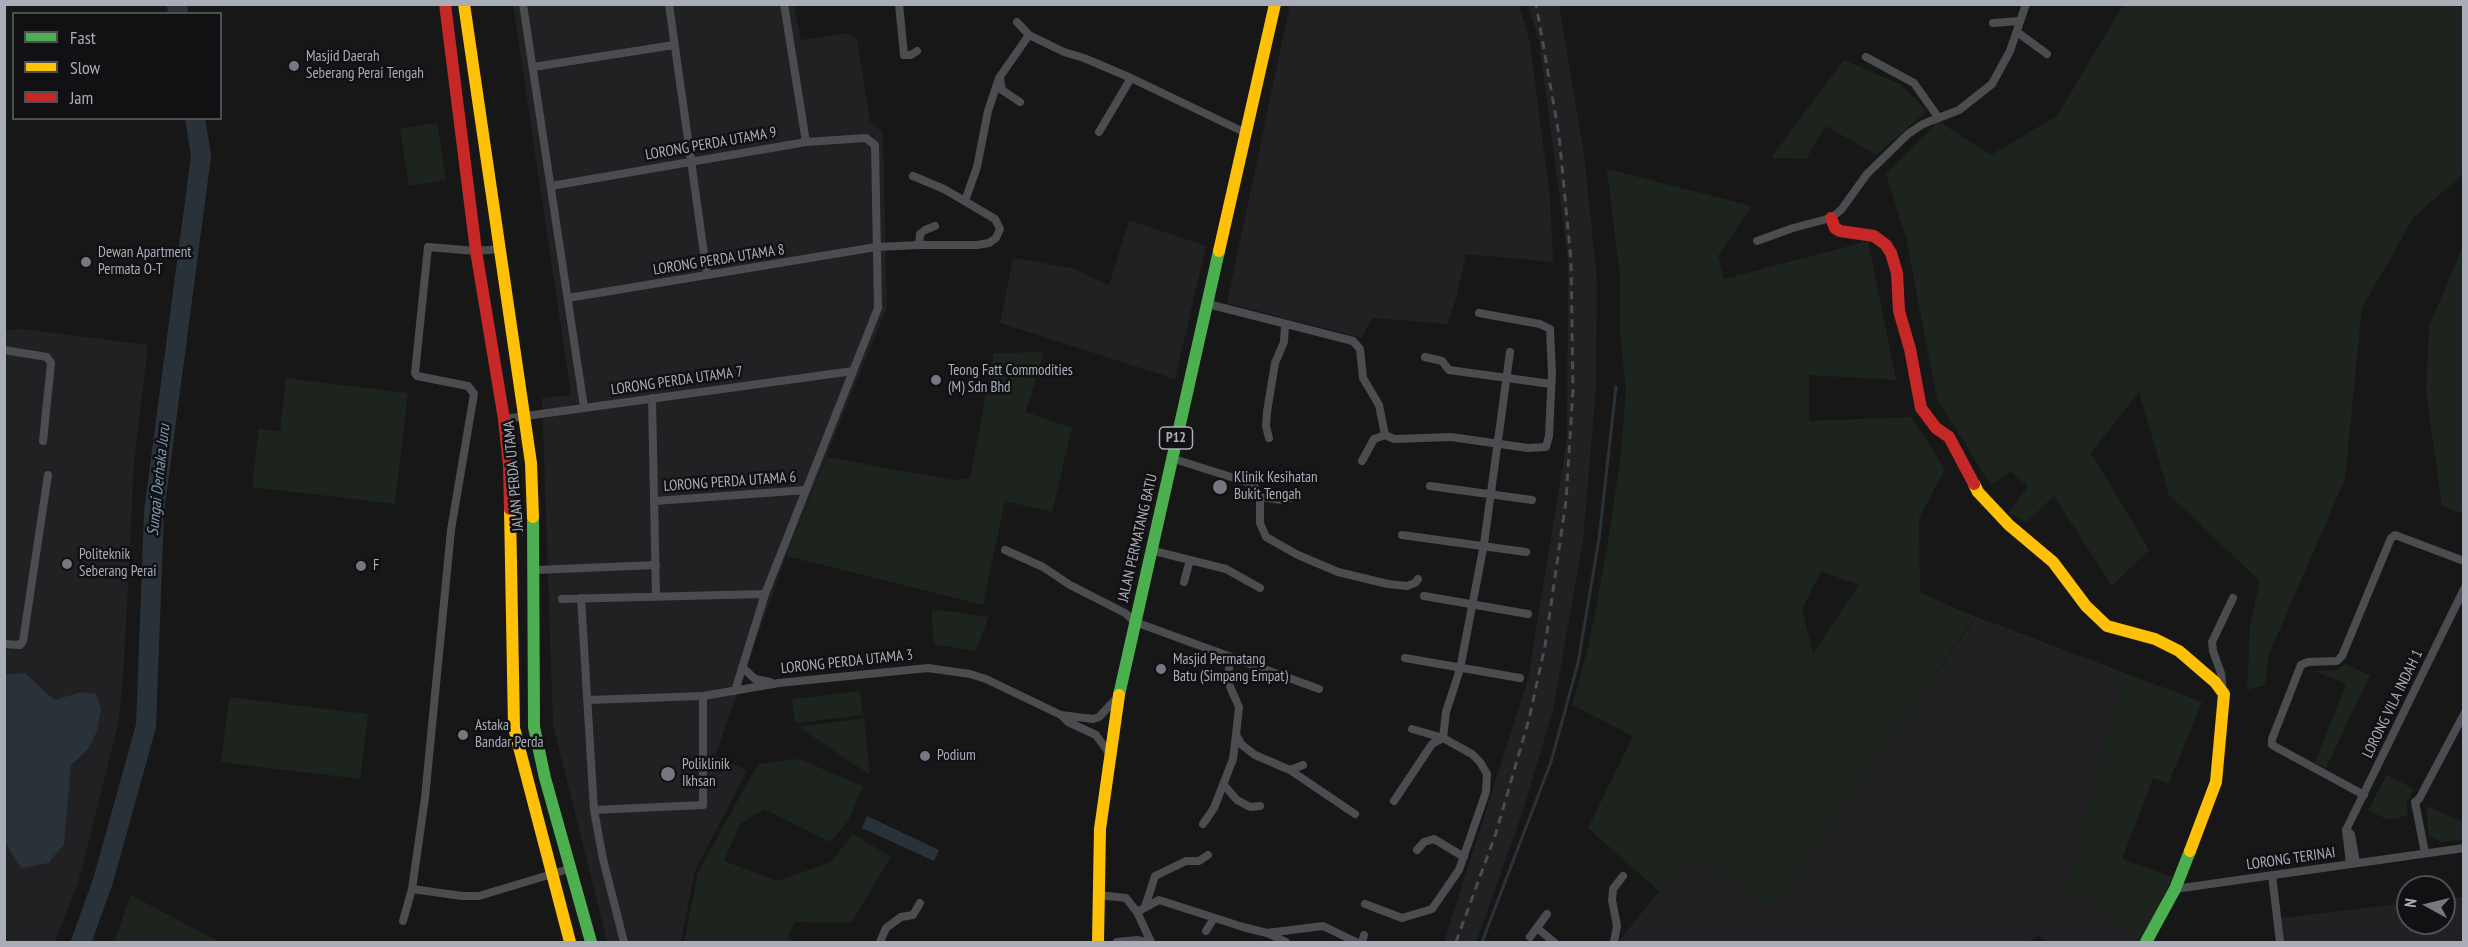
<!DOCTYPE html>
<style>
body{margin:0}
#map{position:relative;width:2468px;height:947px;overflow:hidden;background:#171717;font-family:"PT Sans Narrow",sans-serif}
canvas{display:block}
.frame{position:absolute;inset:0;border:6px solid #a8adb8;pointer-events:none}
.legend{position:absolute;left:12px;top:12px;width:210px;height:108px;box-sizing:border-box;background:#111113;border:2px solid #4d4f55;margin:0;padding:8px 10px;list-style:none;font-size:18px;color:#a8adb8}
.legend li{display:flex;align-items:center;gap:12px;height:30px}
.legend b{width:30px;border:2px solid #4d4f55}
.north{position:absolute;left:2396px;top:875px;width:60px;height:60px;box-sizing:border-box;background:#111113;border:2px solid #4d4f55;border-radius:50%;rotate:278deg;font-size:16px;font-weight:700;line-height:24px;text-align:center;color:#a8adb8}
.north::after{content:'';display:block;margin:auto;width:21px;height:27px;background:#757880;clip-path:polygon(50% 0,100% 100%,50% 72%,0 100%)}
</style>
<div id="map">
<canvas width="2468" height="947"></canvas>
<div class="frame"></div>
<ul class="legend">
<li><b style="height:8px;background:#4caf50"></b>Fast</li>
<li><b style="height:8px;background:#ffc107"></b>Slow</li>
<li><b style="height:8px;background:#c62828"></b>Jam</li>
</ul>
<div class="north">N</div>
</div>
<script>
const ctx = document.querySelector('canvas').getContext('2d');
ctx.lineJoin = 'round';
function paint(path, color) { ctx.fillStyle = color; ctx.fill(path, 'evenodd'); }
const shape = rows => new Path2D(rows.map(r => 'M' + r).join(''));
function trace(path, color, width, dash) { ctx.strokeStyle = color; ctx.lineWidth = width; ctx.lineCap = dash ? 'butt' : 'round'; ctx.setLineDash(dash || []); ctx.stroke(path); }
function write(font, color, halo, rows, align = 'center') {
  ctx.font = font + ' "PT Sans Narrow",sans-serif'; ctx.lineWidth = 5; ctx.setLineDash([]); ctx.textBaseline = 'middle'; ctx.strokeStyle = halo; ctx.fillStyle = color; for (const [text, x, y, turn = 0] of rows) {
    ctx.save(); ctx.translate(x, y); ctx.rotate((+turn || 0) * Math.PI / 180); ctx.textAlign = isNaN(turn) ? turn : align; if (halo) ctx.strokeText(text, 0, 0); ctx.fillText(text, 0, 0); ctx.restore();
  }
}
const built = shape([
 [1290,4,1519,5,1530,42,1550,198,1553,262,1466,254,1456,299,1447,324,1372,318,1362,338,1227,303],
 [513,5,794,5,801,40,849,33,857,39,870,121,883,133,887,307,786,556,715,756,747,770,695,871,681,942,607,942,553,725,542,398,571,395],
 [1528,5,1559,5,1584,153,1597,280,1596,388,1583,541,1553,711,1521,817,1476,942,1444,942,1528,679,1567,439,1568,260,1539,42],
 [1129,220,1206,246,1175,379,1000,323,1013,258,1072,268,1109,285],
 [24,329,148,345,134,464,124,664,119,720,78,883,55,942,5,942,5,330],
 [1974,620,2124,677,2060,907,2080,887,2140,942,2046,942,2039,935,2029,942,1618,942,1689,854,1774,906],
 [2463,897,2463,942,2276,942,2273,919,2408,903,2408,923,2444,923,2444,899]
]);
const green = shape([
 [2123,5,2463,5,2463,174,2414,217,2362,308,2345,479,2269,654,2265,685,2247,690,2250,625,2260,581,2169,495,2139,392,2091,453,2149,550,2112,586,2054,496,2027,522,2008,513,2028,486,2011,472,1991,485,1937,399,1906,238,1886,174,1938,121,1991,155,2058,115],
 [1844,60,1900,84,1927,111,1876,155,1826,126,1806,159,1771,158],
 [437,123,446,180,409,186,400,129],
 [1607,169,1752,206,1718,256,1724,279,1868,241,1896,380,1809,375,1809,421,1911,417,1945,469,1919,518,1920,592,1961,611,2202,702,2168,784,2153,778,2122,859,2173,877,2140,942,2080,887,2060,908,2123,677,1973,620,1774,907,1689,855,1660,892,1588,828,1633,736,1572,705,1590,640,1607,549,1621,454,1626,387,1620,333,1620,276],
 [1821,571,1859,585,1813,653,1802,610],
 [2463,247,2464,514,2463,514,2442,506,2426,392,2429,326],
 [1044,352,1026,412,1072,428,1052,512,1005,501,983,605,786,556,827,457,952,480,970,478,994,353],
 [286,378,408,393,395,504,252,487,259,429,280,431],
 [932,609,989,617,975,651,933,644],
 [2345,664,2370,675,2326,768,2315,763,2346,684,2314,671,2337,670],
 [860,691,863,715,795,723,792,699],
 [229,697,368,714,360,779,221,762],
 [864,718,870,775,799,727],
 [799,759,863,786,848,821,830,842,764,809,740,824,724,861,777,881,831,862,853,834,891,857,851,923,795,922,787,937,794,942,684,942,698,872,758,764],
 [2387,775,2414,789,2406,804,2408,815,2388,820,2368,810],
 [2426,806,2463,822,2463,840,2441,842,2429,835],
 [131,895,214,939,221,942,114,942]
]);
const water = shape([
 [25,673,54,700,82,692,96,694,101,709,97,731,88,749,71,765,64,844,48,863,21,868,5,842,4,675],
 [867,816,939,850,934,861,862,828]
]);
const stream = shape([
 [1482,942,1551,762,1578,663,1599,539,1616,387]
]);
const river = shape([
 [177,4,178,14],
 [81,942,103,881,146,726,154,512,201,156,195,118]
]);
const street = shape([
 [523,4,584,407],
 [669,4,707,275],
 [784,4,806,142],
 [899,4,904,55,911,55,917,51],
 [1017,22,1029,35,1064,52,1084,58,1131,78,1246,133],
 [1993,23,2020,21],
 [2017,32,2047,54],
 [1866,57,1914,83,1938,117],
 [533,67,674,45],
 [1000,79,1002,90,1020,102],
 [1099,132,1131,78],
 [551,186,806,142,866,138,875,145,878,308,765,594,735,691],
 [965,201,977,167,988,111,999,78,1029,35],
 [1757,241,1793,228,1831,218,1841,210,1867,174,1908,134,1923,124,1959,110,1992,84,2010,51,2026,4],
 [919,245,920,234,925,230,935,226],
 [568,298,876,247,919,245,977,245,989,243,996,238,1000,229,995,219,944,189,913,176],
 [1208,304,1353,341,1360,349,1363,378,1379,405,1385,435],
 [4,350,47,357,51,363,43,441],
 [1425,357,1442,361,1449,370,1551,384],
 [652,398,656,597],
 [504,419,853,371],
 [1269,438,1266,426,1267,412,1275,363,1284,342,1285,325],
 [1171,458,1253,484,1260,497,1282,500,1291,498],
 [1362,461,1374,439,1385,435,1394,439,1451,437,1528,448,1546,447,1549,436,1552,373,1550,329,1540,324,1479,313],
 [1430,486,1532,500],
 [1260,497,1260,523,1266,537,1298,555,1338,572,1388,584,1407,586,1415,583,1418,579],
 [655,501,806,490],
 [1402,535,1526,552],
 [1005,550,1043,567,1070,585,1125,613,1135,622,1319,689],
 [1150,550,1226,569,1260,588],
 [535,570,656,565],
 [1184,582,1190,560],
 [1424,596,1528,614],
 [581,598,594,810,603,859,624,942],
 [562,599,765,594],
 [4,644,20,645,23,641,48,475],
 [1230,657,1228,682,1239,707,1236,735,1242,745,1255,755,1290,770,1303,765],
 [1405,658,1520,678],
 [742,667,755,679,770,682],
 [2223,691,2221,673,2213,651,2212,642,2233,598],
 [588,700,703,696,779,683,928,668,970,674,986,679,1061,715,1068,722,1096,735,1109,753],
 [1061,715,1093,719,1099,717,1115,700],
 [1443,738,1446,712,1460,669,1484,544,1510,352],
 [1290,770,1355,814],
 [1224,785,1237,800,1250,807,1260,806],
 [2364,795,2272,745,2272,739,2301,665,2308,662,2337,661,2342,656,2391,538,2395,535,2464,561],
 [1394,801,1432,744,1443,738],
 [594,810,703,805,703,696],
 [1203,824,1214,808,1233,759,1236,735],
 [2346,830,2464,589],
 [1417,850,1424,842,1434,839,1464,857],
 [2425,853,2415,802,2419,799,2464,714],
 [2350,864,2346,830,2351,834,2356,863],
 [2272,875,2280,942],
 [412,889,462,896,479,896,572,868],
 [2175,889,2464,848],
 [1098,895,1126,898,1137,912,1151,942],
 [1365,904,1402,918,1432,909,1459,870,1486,792,1487,774,1480,762,1472,754,1443,738,1412,729],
 [1145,907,1155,876,1186,861,1199,861,1208,855],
 [1137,912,1159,900,1243,927,1267,933,1323,926,1356,942],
 [403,921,412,889,425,798,451,530,474,394,468,386,417,376,415,373,428,247,476,251,499,249],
 [1537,928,1554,942],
 [1206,931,1214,918],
 [1267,933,1286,942],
 [1530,937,1547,914],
 [880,942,886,928,901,917,913,915,920,903],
 [1117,942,1137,940,1146,942],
 [1362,942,1364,935],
 [1614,942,1617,926,1612,900,1613,889,1623,876]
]);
const fast = shape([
 [533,517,534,727,545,778,591,942],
 [1119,695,1219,251],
 [2146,942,2175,889,2190,851]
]);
const slow = shape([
 [464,4,531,463,533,517],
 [1219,251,1275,4],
 [1974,484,1978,492,2009,525,2053,562,2086,606,2107,626,2155,639,2179,651,2215,682,2224,694,2216,782,2190,851],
 [510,509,514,728,570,942],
 [1098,942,1100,829,1119,695]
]);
const jam = shape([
 [445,4,476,251,504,419,509,466,510,509],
 [1831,218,1835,228,1840,231,1874,236,1886,245,1891,253,1897,273,1899,311,1910,349,1921,408,1936,428,1949,437,1974,484]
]);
const rail = shape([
 [1456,942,1496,833,1529,719,1545,646,1566,501,1573,390,1571,261,1559,135,1536,4]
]);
const markers = [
 [294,66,6,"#757880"],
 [86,262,6,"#757880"],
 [936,380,6,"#757880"],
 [1220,487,8,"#757880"],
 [67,564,6,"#757880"],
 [361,566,6,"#757880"],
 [1161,669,6,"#757880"],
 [463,735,6,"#757880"],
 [925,756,6,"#757880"],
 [668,774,8,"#757880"]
];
const shields = [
 [1176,438,33]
];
const shieldNames = [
 ["P12",1176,438]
];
const poiNames = [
 ["Masjid Daerah",306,57],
 ["Seberang Perai Tengah",306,74],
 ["Dewan Apartment",98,253],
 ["Permata O-T",98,270],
 ["Teong Fatt Commodities",948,371],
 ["(M) Sdn Bhd",948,388],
 ["Klinik Kesihatan",1234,478],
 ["Bukit Tengah",1234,495],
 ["Politeknik",79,555],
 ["Seberang Perai",79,572],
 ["F",373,566],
 ["Masjid Permatang",1173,660],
 ["Batu (Simpang Empat)",1173,677],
 ["Astaka",475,726],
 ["Bandar Perda",475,743],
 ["Podium",937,756],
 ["Poliklinik",682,765],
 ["Ikhsan",682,782]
];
const streetNames = [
 ["LORONG PERDA UTAMA 9",711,144,-10],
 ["LORONG PERDA UTAMA 8",719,260,-9],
 ["LORONG PERDA UTAMA 7",677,381,-8],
 ["JALAN PERDA UTAMA",514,476,-95],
 ["LORONG PERDA UTAMA 6",730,482,-4],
 ["JALAN PERMATANG BATU",1138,538,-77],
 ["LORONG PERDA UTAMA 3",847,662,-6],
 ["LORONG VILA INDAH 1",2393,704,-64],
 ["LORONG TERINAI",2291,859,-8]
];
const waterNames = [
 ["Sungai Derhaka Juru",159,480,-84]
];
paint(built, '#212123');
paint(green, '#1d241e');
paint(water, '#2a3239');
trace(stream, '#2a3239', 3);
trace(river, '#2a3239', 20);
trace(street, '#4b4c50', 8);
trace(fast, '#4caf50', 12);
trace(slow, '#ffc107', 12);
trace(jam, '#c62828', 12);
trace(rail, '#4b4c4f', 3, [8, 6]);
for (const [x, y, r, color] of markers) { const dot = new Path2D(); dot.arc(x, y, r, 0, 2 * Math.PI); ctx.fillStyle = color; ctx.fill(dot); trace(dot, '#111113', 2); }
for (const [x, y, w] of shields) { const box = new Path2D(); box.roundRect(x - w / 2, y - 11, w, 22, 4.5); ctx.fillStyle = '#111113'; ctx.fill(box); trace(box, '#a8adb8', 1.5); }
write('bold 14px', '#a8adb8', null, shieldNames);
write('15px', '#a8adb8', '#111113', poiNames, 'left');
write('15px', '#a8adb8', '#111113', streetNames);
write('italic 16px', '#7f9bb3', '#111113', waterNames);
</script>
